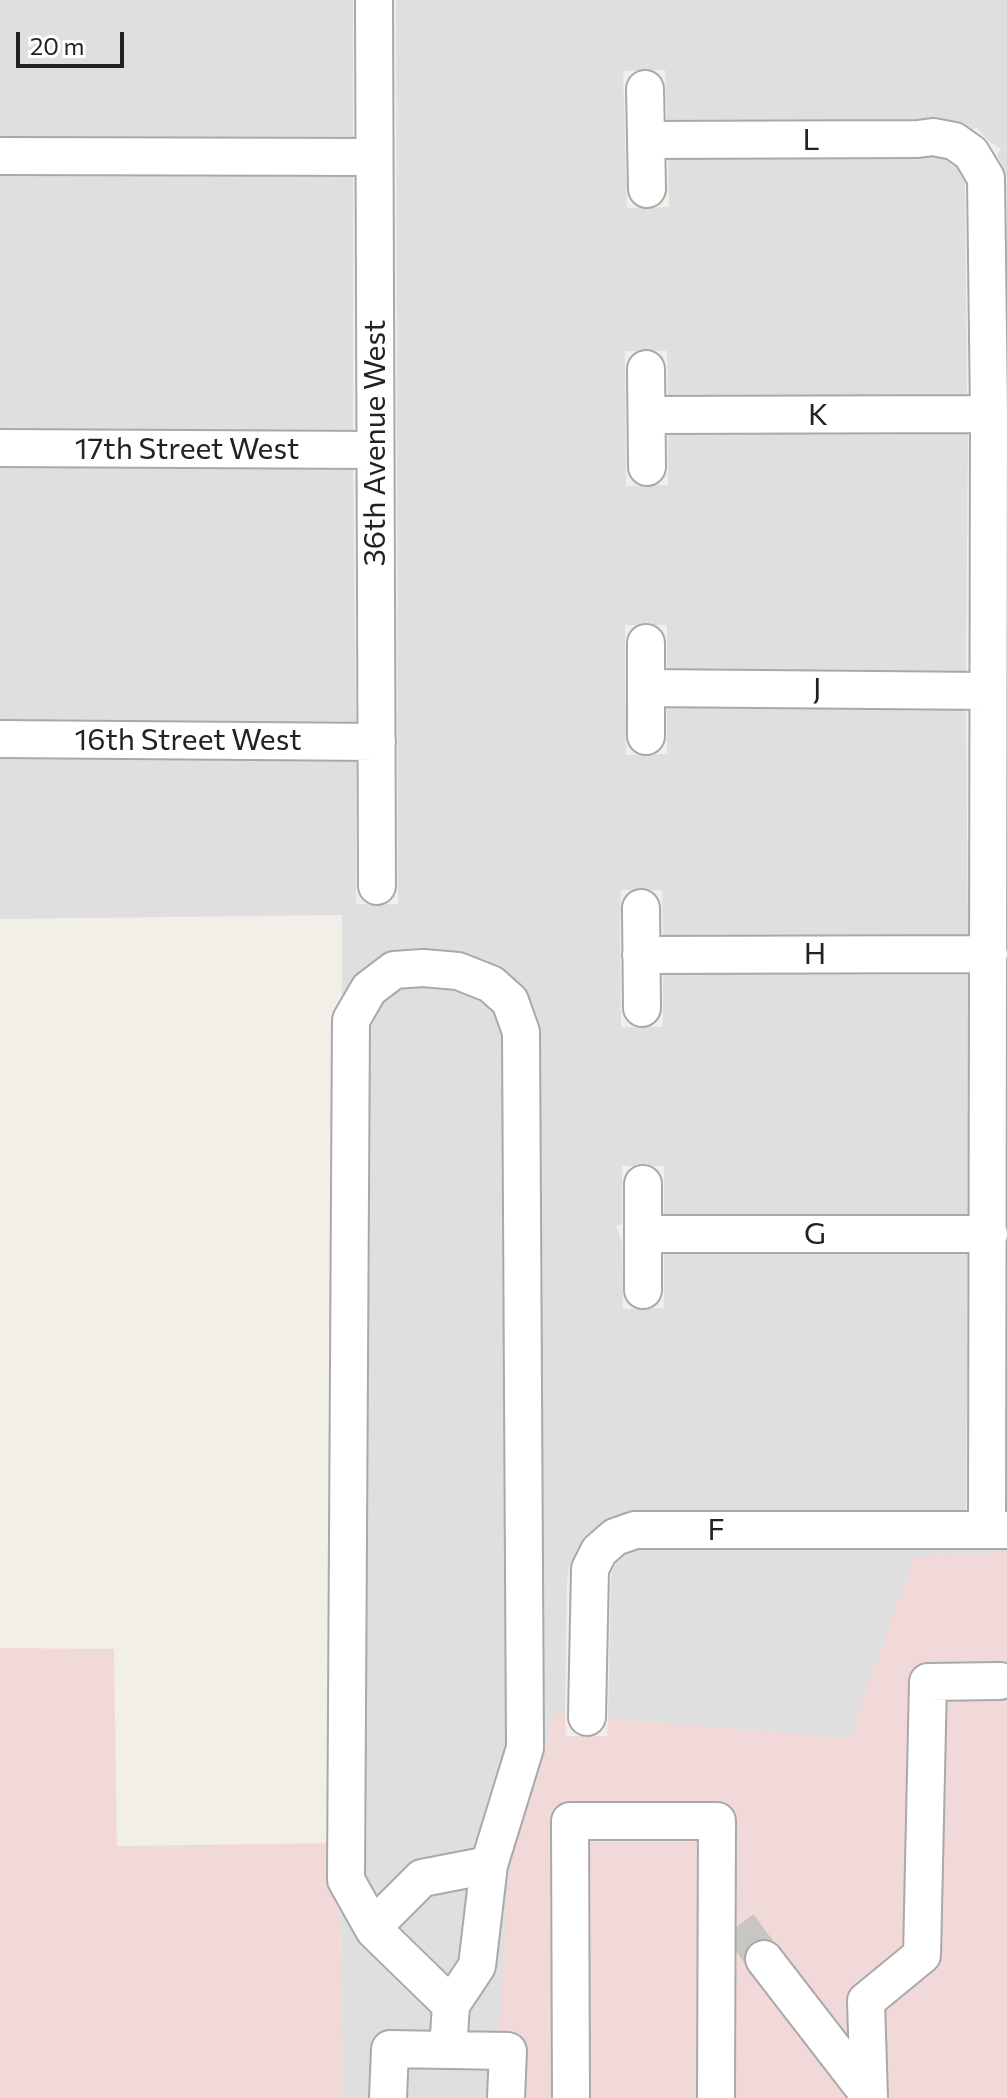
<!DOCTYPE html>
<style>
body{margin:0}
#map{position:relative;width:1007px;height:2098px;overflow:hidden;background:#f2efe9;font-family:Commissioner,sans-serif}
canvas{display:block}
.scale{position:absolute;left:16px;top:32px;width:108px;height:36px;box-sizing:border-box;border:4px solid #222;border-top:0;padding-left:10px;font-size:24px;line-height:28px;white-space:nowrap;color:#222;-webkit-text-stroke:6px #fff;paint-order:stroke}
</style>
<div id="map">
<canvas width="1007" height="2098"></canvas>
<div class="scale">20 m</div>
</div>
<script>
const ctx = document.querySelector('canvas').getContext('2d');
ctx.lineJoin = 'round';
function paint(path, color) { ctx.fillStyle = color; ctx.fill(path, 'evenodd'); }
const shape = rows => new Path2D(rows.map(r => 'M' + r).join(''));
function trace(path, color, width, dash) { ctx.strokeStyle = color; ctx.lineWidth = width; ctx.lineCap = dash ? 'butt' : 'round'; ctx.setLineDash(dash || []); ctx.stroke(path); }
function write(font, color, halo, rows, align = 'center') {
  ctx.font = font + ' Commissioner,sans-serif'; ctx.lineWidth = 7; ctx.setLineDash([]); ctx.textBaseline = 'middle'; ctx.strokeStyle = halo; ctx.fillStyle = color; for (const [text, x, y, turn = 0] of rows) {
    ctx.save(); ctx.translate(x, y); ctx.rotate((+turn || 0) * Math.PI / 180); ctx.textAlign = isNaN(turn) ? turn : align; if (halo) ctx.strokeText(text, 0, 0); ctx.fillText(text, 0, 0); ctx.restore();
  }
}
const residential = shape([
 [0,0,353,0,353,138,0,137],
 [396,0,1007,0,1007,190,1007,178,997,154,1001,149,987,140,977,127,972,130,958,123,937,119,667,121,665,70,623,71,627,208,669,207,668,159,933,157,945,159,956,166,965,182,967,395,668,396,667,351,625,351,626,486,668,485,668,434,968,433,966,672,667,670,667,625,625,625,626,755,667,754,667,707,966,709,968,935,663,936,662,890,621,890,620,936,621,1027,663,1027,663,974,968,972,968,1215,664,1216,664,1166,622,1166,622,1224,616,1226,622,1241,623,1309,664,1308,664,1253,968,1253,966,1511,635,1511,607,1519,584,1537,569,1567,567,1584,565,1715,554,1715,528,1811,513,1813,495,2098,343,2098,339,1843,342,915,0,919,0,758,356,761,356,904,398,904],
 [0,174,353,176,353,431,0,430],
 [0,467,353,468,356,723,0,720],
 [639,1548,1007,1548,1007,1552,914,1557,849,1738,608,1718,611,1574,617,1561,627,1553]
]);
const commercial = shape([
 [1007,1552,1007,2098,495,2098,512,1813,528,1811,554,1714,565,1715,566,1736,607,1736,608,1718,849,1738,914,1557],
 [0,1648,114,1649,117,1846,339,1843,343,2098,0,2098]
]);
const minorTunnel = shape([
 [739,1925,764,1959]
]);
const minor = shape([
 [374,0,377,886],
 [645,89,647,189],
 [646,140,918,139,933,137,954,141,971,153,986,178,989,414,987,1530],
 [0,156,374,157],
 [646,369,647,467],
 [647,415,989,414],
 [0,448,374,450],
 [646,643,646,736],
 [646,688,988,691],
 [0,739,377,742],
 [641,908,642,1008],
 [641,955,989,954],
 [643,1184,643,1290],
 [643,1238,654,1234,989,1234],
 [587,1717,590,1569,599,1551,615,1537,635,1530,1007,1530],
 [373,1927,422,1878,489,1865],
 [764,1959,869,2095],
 [448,2050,451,2005,477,1966,489,1865,525,1748,521,1032,510,1001,491,984,458,971,423,968,394,970,369,989,351,1020,346,1880,374,1930,451,2005],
 [388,2098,390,2049,508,2051,506,2098],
 [571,2098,570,1821,717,1821,716,2098],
 [869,2098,866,2001,922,1955,928,1682,1000,1681]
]);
const streetNames = [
 ["L",811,140],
 ["K",818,415],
 ["36th Avenue West",375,443,-90],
 ["17th Street West",187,449],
 ["J",817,689],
 ["16th Street West",188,740],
 ["H",815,954],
 ["G",815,1234],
 ["F",716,1530]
];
paint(residential, '#e0dfdf');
paint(commercial, '#f2d9d9');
trace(minorTunnel, '#c8c6c1', 36, [36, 18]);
trace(minor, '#a9a9a9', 40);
trace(minor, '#fff', 36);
write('30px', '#222', '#fff', streetNames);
</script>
